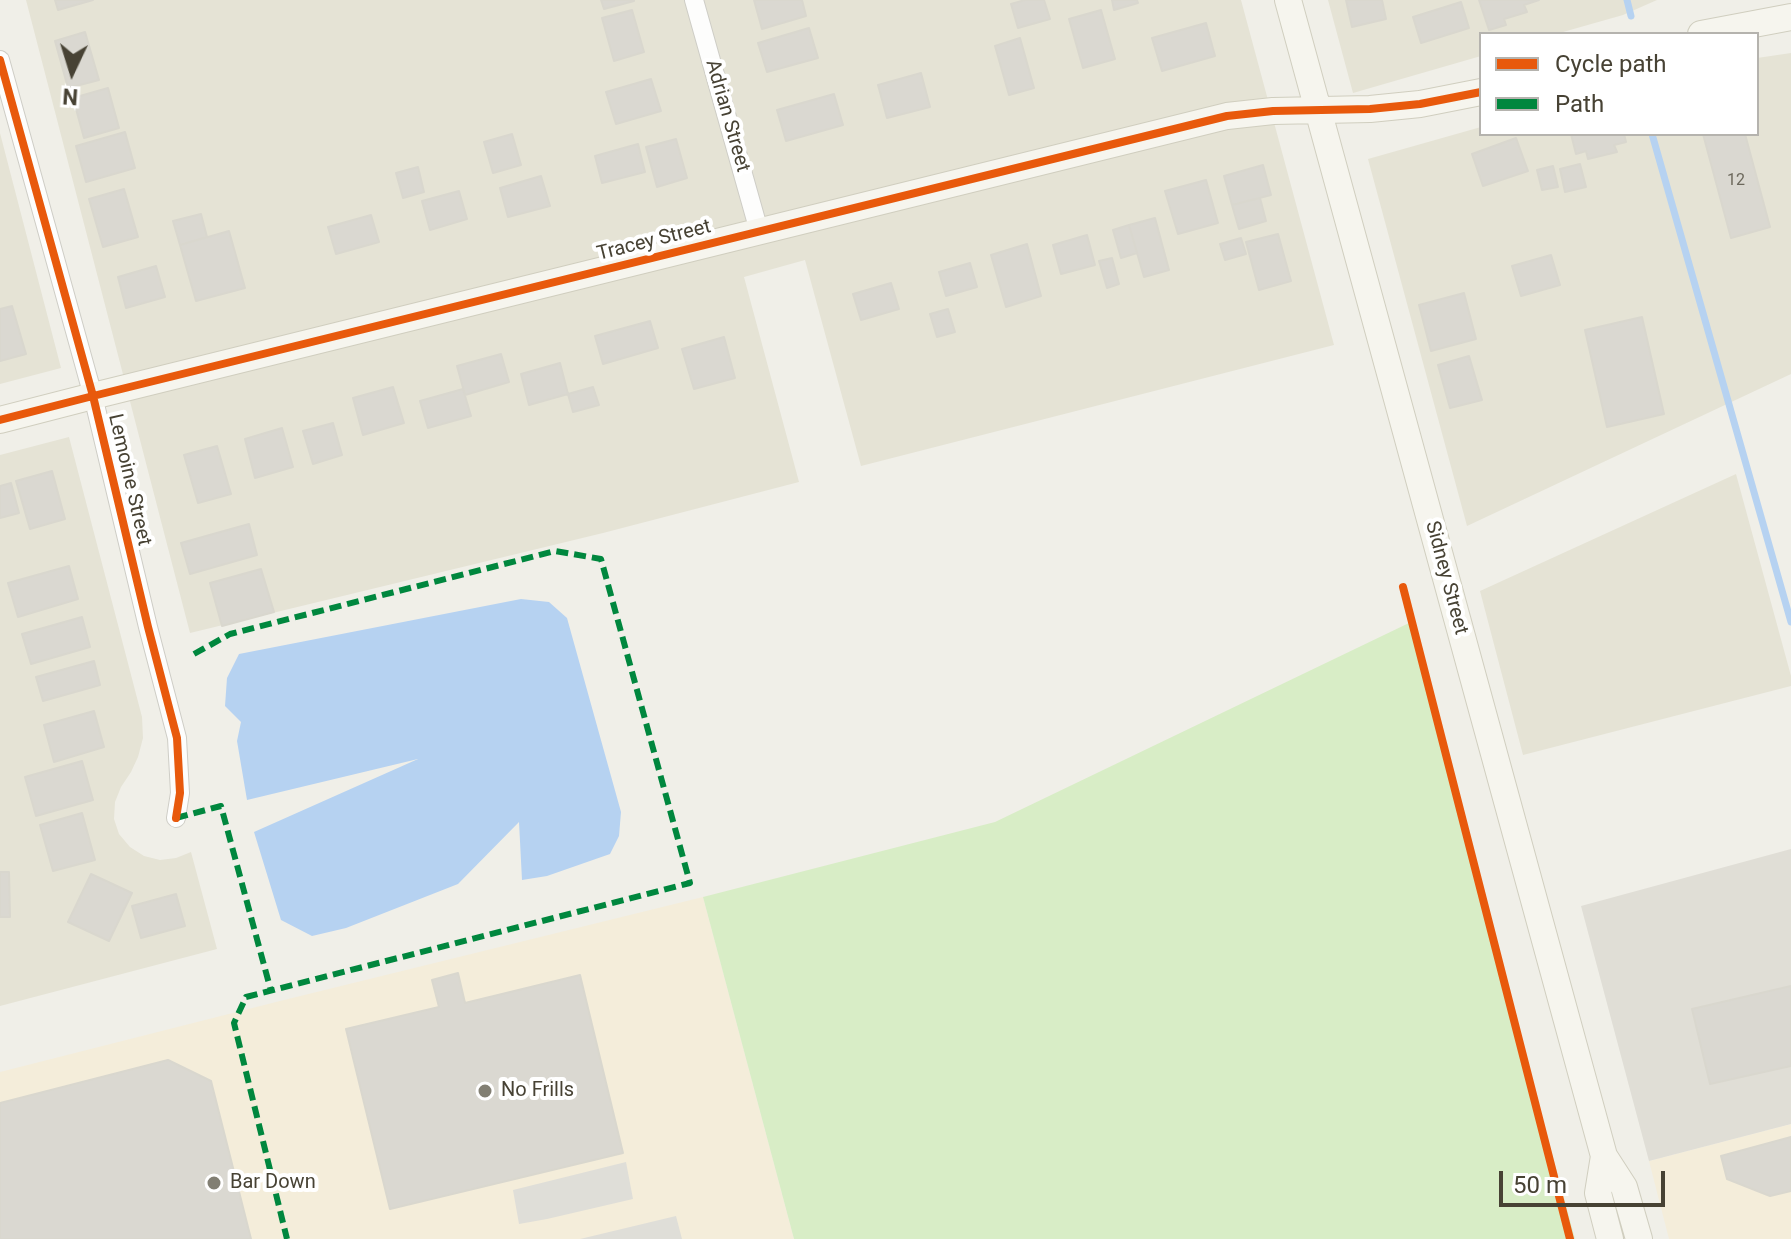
<!DOCTYPE html>
<style>
body{margin:0}
#map{position:relative;width:1791px;height:1239px;overflow:hidden;background:#f0efe8;font-family:Roboto,sans-serif}
canvas{display:block}
.legend{position:absolute;left:1479px;top:32px;width:280px;height:104px;box-sizing:border-box;background:#fff;border:2px solid #b5b3ae;margin:0;padding:10px 14px;list-style:none;font-size:24px;color:#474234}
.legend li{display:flex;align-items:center;gap:16px;height:40px}
.legend b{width:40px;border:2px solid #b5b3ae}
.north{position:absolute;left:32px;top:32px;width:80px;height:80px;-webkit-text-stroke:6px #fff;paint-order:stroke;rotate:184deg;font-size:22px;font-weight:700;line-height:32px;text-align:center;color:#474234}
.north::after{content:'';display:block;margin:auto;width:28px;height:36px;background:#474234;clip-path:polygon(50% 0,100% 100%,50% 72%,0 100%)}
.scale{position:absolute;left:1499px;top:1171px;width:166px;height:36px;box-sizing:border-box;border:4px solid #474234;border-top:0;padding-left:10px;font-size:24px;line-height:28px;white-space:nowrap;color:#474234;-webkit-text-stroke:6px #fff;paint-order:stroke}
</style>
<div id="map">
<canvas width="1791" height="1239"></canvas>
<ul class="legend">
<li><b style="height:10px;background:#e8590c"></b>Cycle path</li>
<li><b style="height:10px;background:#00873e"></b>Path</li>
</ul>
<div class="north">N</div>
<div class="scale">50 m</div>
</div>
<script>
const ctx = document.querySelector('canvas').getContext('2d');
ctx.lineJoin = 'round';
function paint(path, color) { ctx.fillStyle = color; ctx.fill(path, 'evenodd'); }
const shape = rows => new Path2D(rows.map(r => 'M' + r).join(''));
function trace(path, color, width, dash) { ctx.strokeStyle = color; ctx.lineWidth = width; ctx.lineCap = dash ? 'butt' : 'round'; ctx.setLineDash(dash || []); ctx.stroke(path); }
function write(font, color, halo, rows, align = 'center') {
  ctx.font = font + ' Roboto,sans-serif'; ctx.lineWidth = 8; ctx.setLineDash([]); ctx.textBaseline = 'middle'; ctx.strokeStyle = halo; ctx.fillStyle = color; for (const [text, x, y, turn = 0] of rows) {
    ctx.save(); ctx.translate(x, y); ctx.rotate((+turn || 0) * Math.PI / 180); ctx.textAlign = isNaN(turn) ? turn : align; if (halo) ctx.strokeText(text, 0, 0); ctx.fillText(text, 0, 0); ctx.restore();
  }
}
const residential = shape([
 [26,0,1241,0,1334,345,861,466,805,260,744,277,799,482,603,533,190,633],
 [1328,0,1657,0,1623,15,1556,34,1481,34,1481,56,1353,93],
 [1791,53,1791,374,1467,526,1368,159,1481,127,1481,134,1757,134,1757,58],
 [0,133,61,368,0,384],
 [69,437,142,717,143,738,138,757,131,772,121,787,115,802,114,819,119,834,130,847,144,856,160,860,176,858,191,852,217,949,0,1006,0,455],
 [1736,474,1791,676,1791,686,1523,755,1480,591]
]);
const commercial = shape([
 [703,897,794,1239,0,1239,0,1072,280,1001],
 [1791,1124,1791,1239,1669,1239,1649,1161]
]);
const industrial = shape([
 [1791,849,1791,1124,1649,1161,1581,906]
]);
const green = shape([
 [1409,623,1575,1239,794,1239,703,897,995,822]
]);
const parking = shape([
 [626,1162,633,1199,547,1219,519,1224,513,1190],
 [676,1216,682,1239,580,1239]
]);
const water = shape([
 [521,599,549,602,567,618,621,812,619,836,610,854,547,876,522,880,519,822,458,884,346,928,312,936,281,920,254,832,418,759,247,800,237,741,241,722,225,706,227,678,239,654]
]);
const stream = shape([
 [1627,0,1631,16],
 [1652,134,1791,622]
]);
const building = shape([
 [55,0,93,0,58,10,55,0],
 [601,0,634,0,634,1,604,9,601,0],
 [754,0,802,0,806,16,762,29,754,0],
 [1025,0,1044,0,1050,19,1018,28,1011,4,1025,0],
 [1112,0,1137,0,1138,3,1114,10,1112,0],
 [1346,0,1382,0,1386,19,1352,27,1346,0],
 [1479,0,1539,0,1524,5,1527,12,1504,19,1506,25,1489,30,1479,0],
 [1461,2,1469,28,1421,43,1413,17,1461,2],
 [632,10,644,52,614,61,602,18,632,10],
 [1101,10,1115,59,1083,68,1069,19,1101,10],
 [1206,23,1215,56,1162,71,1152,38,1206,23],
 [809,28,818,58,767,72,758,43,809,28],
 [85,32,99,80,68,88,55,41,85,32],
 [1020,38,1034,88,1009,95,995,46,1020,38],
 [921,73,930,107,887,118,878,85,921,73],
 [651,79,661,111,616,124,606,92,651,79],
 [108,88,119,128,84,138,73,98,108,88],
 [834,94,843,125,786,141,777,110,834,94],
 [125,132,135,168,86,182,76,146,125,132],
 [512,134,521,165,493,173,484,142,512,134],
 [1571,134,1624,134,1626,142,1614,145,1617,152,1588,159,1586,151,1576,154,1571,134],
 [1703,134,1745,134,1770,227,1731,238,1703,134],
 [1516,138,1528,171,1483,186,1472,154,1516,138],
 [676,139,687,178,657,187,646,147,676,139],
 [638,144,645,172,602,183,595,156,638,144],
 [1580,164,1586,187,1565,192,1560,169,1580,164],
 [1263,165,1271,195,1232,205,1224,176,1263,165],
 [1553,166,1558,187,1542,190,1537,170,1553,166],
 [418,167,424,192,403,198,396,173,418,167],
 [541,176,550,206,508,217,500,188,541,176],
 [1206,180,1218,223,1178,234,1165,191,1206,180],
 [124,189,138,237,103,247,89,199,124,189],
 [459,191,467,219,430,230,422,201,459,191],
 [1260,198,1266,221,1239,229,1232,205,1260,198],
 [201,214,207,237,180,245,173,221,201,214],
 [371,215,379,242,336,254,328,227,371,215],
 [1155,218,1169,270,1144,277,1129,225,1155,218],
 [1129,225,1137,253,1121,258,1113,230,1129,225],
 [229,231,245,288,196,301,180,245,229,231],
 [1278,234,1291,281,1259,290,1246,242,1278,234],
 [1087,235,1095,265,1061,274,1053,245,1087,235],
 [1241,238,1246,254,1225,260,1220,244,1241,238],
 [1027,244,1041,296,1006,307,991,255,1027,244],
 [1551,255,1560,285,1521,296,1512,266,1551,255],
 [1112,258,1119,284,1107,288,1099,261,1112,258],
 [970,263,977,287,946,296,939,272,970,263],
 [156,266,165,297,126,308,118,277,156,266],
 [891,283,899,309,861,320,853,294,891,283],
 [1464,293,1476,339,1431,351,1419,305,1464,293],
 [12,306,26,354,0,361,0,309,12,306],
 [948,309,955,332,937,337,930,314,948,309],
 [1642,317,1664,414,1607,427,1585,330,1642,317],
 [650,321,658,348,603,364,595,336,650,321],
 [724,337,735,378,694,389,682,349,724,337],
 [501,354,509,382,465,395,457,366,501,354],
 [1469,356,1482,400,1450,408,1438,365,1469,356],
 [560,363,568,394,529,405,521,374,560,363],
 [393,387,404,423,363,435,353,398,393,387],
 [593,387,599,405,573,412,568,394,593,387],
 [463,389,471,416,428,428,420,401,463,389],
 [333,423,342,455,313,464,303,431,333,423],
 [282,428,293,467,255,478,245,439,282,428],
 [217,446,231,494,198,503,184,455,217,446],
 [52,471,65,519,30,529,16,481,52,471],
 [11,483,19,513,0,518,0,486,11,483],
 [249,524,257,555,190,574,181,543,249,524],
 [69,566,78,599,18,617,8,583,69,566],
 [261,569,274,612,222,626,210,583,261,569],
 [82,617,90,647,31,664,22,634,82,617],
 [94,661,100,685,43,701,36,677,94,661],
 [94,711,104,747,54,762,44,725,94,711],
 [82,761,93,800,36,816,25,777,82,761],
 [82,813,95,860,53,871,40,825,82,813],
 [0,872,9,872,10,917,0,917,0,872],
 [91,874,132,893,109,941,68,922,91,874],
 [176,894,185,926,141,938,132,906,176,894],
 [458,973,465,1003,580,975,623,1153,390,1209,346,1029,439,1007,432,980,458,973],
 [1791,986,1791,1066,1710,1084,1692,1009,1791,986],
 [168,1060,211,1081,251,1239,0,1239,0,1103,168,1060],
 [1791,1137,1791,1191,1770,1196,1727,1179,1721,1156,1791,1137]
]);
const street = shape([
 [694,0,759,231],
 [0,60,93,396,148,627,177,738,180,793,176,818]
]);
const secondary = shape([
 [1288,0,1604,1156,1624,1187,1639,1239],
 [1701,34,1791,17],
 [0,420,93,396,1227,116,1273,111,1370,109,1420,104,1481,92],
 [1604,1156,1598,1193,1610,1239]
]);
const quiet = shape([
 [194,654,230,634,555,551,601,559,690,883,246,997,234,1023,287,1239],
 [176,818,221,806,271,991]
]);
const cycleway = shape([
 [0,60,93,396,148,627,177,738,180,793,176,818],
 [0,420,93,396,1227,116,1273,111,1370,109,1420,104,1481,92],
 [1403,587,1570,1239]
]);
const markers = [
 [485,1091,8,"#827f73"],
 [214,1183,8,"#827f73"]
];
const numberNames = [
 ["12",1736,181]
];
const streetNames = [
 ["Adrian Street",727,116,74],
 ["Tracey Street",654,241,-14],
 ["Lemoine Street",129,480,77],
 ["Sidney Street",1446,578,75]
];
const poiNames = [
 ["No Frills",501,1091],
 ["Bar Down",230,1183]
];
paint(residential, '#e5e3d5');
paint(commercial, '#f4edda');
paint(industrial, '#e0ded6');
paint(green, '#d8edc6');
paint(parking, '#dfded8');
paint(water, '#b6d2f1');
trace(stream, '#b6d2f1', 7);
paint(building, '#dad8d1');
trace(building, '#d9d7ce', 2);
trace(street, '#cecdc6', 20);
trace(secondary, '#d0cebf', 28);
trace(street, '#fdfdfc', 18);
trace(secondary, '#f6f5ee', 26);
trace(quiet, '#00873e', 6, [12, 6]);
trace(cycleway, '#e8590c', 8);
for (const [x, y, r, color] of markers) { const dot = new Path2D(); dot.arc(x, y, r, 0, 2 * Math.PI); ctx.fillStyle = color; ctx.fill(dot); trace(dot, '#fff', 3); }
write('16px', '#6c685c', null, numberNames);
write('20px', '#474234', '#fff', streetNames);
write('20px', '#474234', '#fff', poiNames, 'left');
</script>
